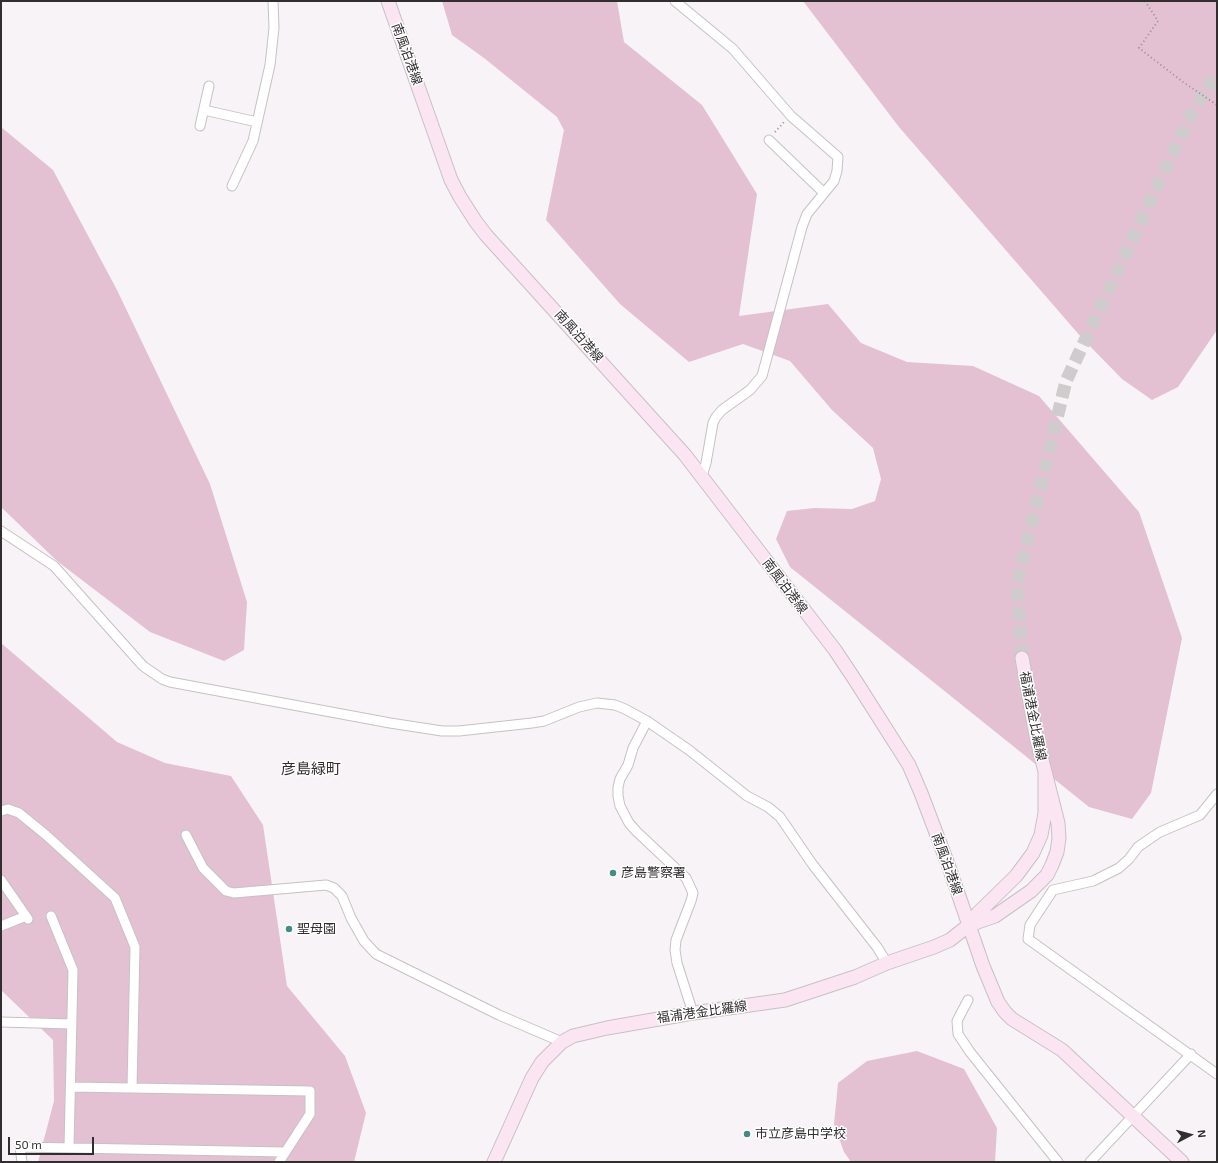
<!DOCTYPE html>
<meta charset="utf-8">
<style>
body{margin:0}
#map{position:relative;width:1218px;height:1163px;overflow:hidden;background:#f8f3f6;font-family:"Exo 2",sans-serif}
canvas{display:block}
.frame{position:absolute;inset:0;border:2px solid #312e30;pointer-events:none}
.north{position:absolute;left:1170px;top:1115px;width:40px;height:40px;-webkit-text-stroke:3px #fff;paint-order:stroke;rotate:84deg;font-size:11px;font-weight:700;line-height:16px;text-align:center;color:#312e30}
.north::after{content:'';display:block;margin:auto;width:14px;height:18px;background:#312e30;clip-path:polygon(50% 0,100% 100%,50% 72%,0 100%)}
.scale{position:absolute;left:8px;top:1137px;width:86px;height:18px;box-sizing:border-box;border:2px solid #312e30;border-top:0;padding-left:5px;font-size:12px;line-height:14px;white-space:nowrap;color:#312e30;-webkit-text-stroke:3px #fff;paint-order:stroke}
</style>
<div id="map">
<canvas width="1218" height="1163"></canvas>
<div class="frame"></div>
<div class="north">N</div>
<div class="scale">50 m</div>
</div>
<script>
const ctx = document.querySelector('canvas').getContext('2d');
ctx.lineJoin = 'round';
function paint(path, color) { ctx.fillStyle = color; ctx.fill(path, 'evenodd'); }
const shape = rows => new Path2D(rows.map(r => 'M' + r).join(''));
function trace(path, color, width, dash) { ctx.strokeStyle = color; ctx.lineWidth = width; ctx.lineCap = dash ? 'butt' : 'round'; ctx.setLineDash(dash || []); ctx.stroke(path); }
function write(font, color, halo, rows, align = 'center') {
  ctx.font = font + ' "Exo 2","Noto Sans JP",sans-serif'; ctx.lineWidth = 3; ctx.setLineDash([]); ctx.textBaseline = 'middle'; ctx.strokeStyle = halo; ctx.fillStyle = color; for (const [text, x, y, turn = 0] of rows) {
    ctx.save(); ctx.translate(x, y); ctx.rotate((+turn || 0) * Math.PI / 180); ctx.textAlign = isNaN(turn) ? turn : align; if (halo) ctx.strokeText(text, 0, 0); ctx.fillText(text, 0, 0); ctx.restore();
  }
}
const green = shape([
 [442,1,617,1,624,42,702,105,757,194,739,316,828,304,861,343,907,362,973,366,1039,396,1139,512,1182,638,1151,793,1132,819,1089,807,790,567,776,539,787,511,814,508,852,509,875,501,881,479,873,448,832,410,790,361,743,344,689,362,620,304,546,220,564,130,557,117,484,58,452,35],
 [803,1,1217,1,1217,330,1178,387,1152,400,1122,379,1081,337,899,127],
 [1,127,53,170,117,290,210,484,247,602,244,650,224,661,150,632,57,561,1,507],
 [1,643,117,742,165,763,231,776,263,825,287,986,345,1056,366,1113,354,1162,38,1162,54,1101,53,1040,1,990],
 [917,1051,964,1069,997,1128,995,1162,851,1162,844,1152,834,1124,838,1083,867,1061]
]);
const secondaryTunnel = shape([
 [1022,658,1017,584,1066,381,1190,116,1217,73]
]);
const path = shape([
 [1145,1,1158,21,1139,48,1183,82,1217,105],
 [775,132,784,122]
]);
const street = shape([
 [675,1,733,49,791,116,838,157,837,171,834,181,807,214,802,227,762,376,750,390,722,410,716,417,713,423,706,463,702,476],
 [204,110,257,122],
 [200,126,209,86],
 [769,140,824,193],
 [232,186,253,141,270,65,274,28,273,1],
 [1,531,54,566,143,666,162,679,170,682,390,723,442,731,459,731,532,723,544,721,579,707,597,703,615,705,625,709,647,721,689,750,747,796,768,807,780,817,813,865,877,947,887,963],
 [647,721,633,748,628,765,620,779,618,787,618,796,620,806,629,823,637,832,686,878,693,893,691,901,676,940,675,950,677,963,693,1013],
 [1217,794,1200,815,1160,832,1148,840,1138,847,1129,859,1119,868,1093,881,1053,890,1030,925,1028,939,1217,1074],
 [1,811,8,809,19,813,46,835,115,898,135,947,132,1088],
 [186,835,203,868,226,891,234,893,326,885,334,888,342,896,351,918,364,941,376,954,499,1015,562,1042],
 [1,880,28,919],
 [51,916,73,970,69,1148],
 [1,926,26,916],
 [968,1000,957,1021,958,1034,970,1052,1058,1162],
 [1,1022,72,1024],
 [71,1087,310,1091,310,1114,279,1162],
 [22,1162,20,1147,285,1152],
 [1090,1162,1191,1054]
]);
const secondary = shape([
 [388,1,451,180,460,197,476,222,486,235,685,455,835,650,855,680,909,765,921,793,949,867,983,966,998,1002,1005,1012,1012,1019,1062,1050,1182,1162],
 [969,925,995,916,1031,891,1047,875,1052,865,1057,852,1059,838,1058,823,1036,736,1022,658],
 [494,1162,532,1078,542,1062,562,1042,573,1036,607,1028,693,1013,785,1000,855,977,887,963,934,947,950,940,969,925,978,913,1016,876,1033,853,1041,835,1045,813,1045,773]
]);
const markers = [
 [613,873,4,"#458c88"],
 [289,929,4,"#458c88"],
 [747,1134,4,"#458c88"]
];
const streetNames = [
 ["南風泊港線",407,54,70],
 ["南風泊港線",579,336,48],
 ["南風泊港線",785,586,53],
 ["福浦港金比羅線",1033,716,79],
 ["南風泊港線",947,864,70],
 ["福浦港金比羅線",702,1012,-8]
];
const poiNames = [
 ["彦島警察署",621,873],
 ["聖母園",297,929],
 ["市立彦島中学校",755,1134]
];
const quarterNames = [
 ["彦島緑町",311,769]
];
paint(green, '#e4c0d3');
trace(secondaryTunnel, '#d0ccce', 13, [13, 6]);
trace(street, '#c7c1c4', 11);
trace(secondary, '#c7c1c4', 15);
trace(path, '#949093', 2, [1, 3]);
trace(street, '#fff', 9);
trace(secondary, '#fce5f2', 13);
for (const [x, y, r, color] of markers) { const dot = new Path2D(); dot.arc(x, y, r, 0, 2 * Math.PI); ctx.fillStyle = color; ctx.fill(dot); trace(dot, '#fff', 1.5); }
write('13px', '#312e30', '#fff', streetNames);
write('13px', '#312e30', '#fff', poiNames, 'left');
write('15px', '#312e30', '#fff', quarterNames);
</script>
